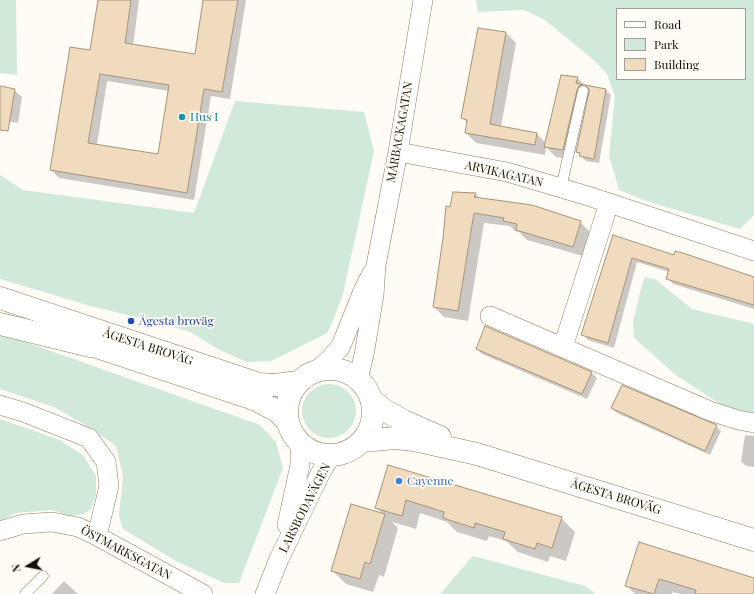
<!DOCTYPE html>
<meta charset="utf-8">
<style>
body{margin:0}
#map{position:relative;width:754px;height:594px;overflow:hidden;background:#fffbf5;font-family:"Playfair Display",serif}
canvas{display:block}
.legend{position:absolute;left:616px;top:8px;width:130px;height:72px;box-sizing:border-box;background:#fffbf5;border:1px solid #a29d95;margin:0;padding:5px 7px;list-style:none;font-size:12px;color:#160f05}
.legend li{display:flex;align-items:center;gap:8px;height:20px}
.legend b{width:20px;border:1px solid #a29d95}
.north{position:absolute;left:8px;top:546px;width:40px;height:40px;-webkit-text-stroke:3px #fffbf5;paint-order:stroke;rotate:260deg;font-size:11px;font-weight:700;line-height:16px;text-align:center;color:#160f05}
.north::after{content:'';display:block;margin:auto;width:14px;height:18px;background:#160f05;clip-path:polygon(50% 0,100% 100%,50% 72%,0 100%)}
</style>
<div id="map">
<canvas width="754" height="594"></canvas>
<ul class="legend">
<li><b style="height:5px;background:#fff"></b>Road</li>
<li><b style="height:11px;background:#d0e9d9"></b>Park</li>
<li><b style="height:11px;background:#f1dbbf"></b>Building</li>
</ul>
<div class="north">N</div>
</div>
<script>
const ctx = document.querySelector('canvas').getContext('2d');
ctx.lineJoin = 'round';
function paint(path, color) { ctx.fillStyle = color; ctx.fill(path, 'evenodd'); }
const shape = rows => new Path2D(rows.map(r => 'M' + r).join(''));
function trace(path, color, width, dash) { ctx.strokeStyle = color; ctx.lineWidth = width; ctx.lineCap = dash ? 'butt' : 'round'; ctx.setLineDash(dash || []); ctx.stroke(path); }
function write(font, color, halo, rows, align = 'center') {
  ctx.font = font + ' "Playfair Display",serif'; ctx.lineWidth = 3.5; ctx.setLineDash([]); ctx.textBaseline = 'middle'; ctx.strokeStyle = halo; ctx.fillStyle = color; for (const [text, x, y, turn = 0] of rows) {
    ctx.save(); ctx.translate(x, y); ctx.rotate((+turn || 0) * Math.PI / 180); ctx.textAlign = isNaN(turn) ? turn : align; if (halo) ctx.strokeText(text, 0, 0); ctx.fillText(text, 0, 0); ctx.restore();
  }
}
const green = shape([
 [0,0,16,0,17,75,0,73],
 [476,0,754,0,754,215,740,229,646,201,619,190,609,156,615,96,607,74,596,62,545,20,524,10,478,12],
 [617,9,745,9,745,79,617,79],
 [235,101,364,112,374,151,343,294,332,323,327,333,271,361,246,362,218,349,190,332,153,321,94,307,0,279,0,175,23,190,194,213],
 [644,277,655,279,692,309,754,324,754,417,736,414,677,376,634,338,633,321],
 [0,333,260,425,276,442,283,468,239,583,224,583,176,561,123,529,119,516,123,476,116,446,92,429,54,407,0,389],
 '302 411a27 27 0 1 1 54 0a27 27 0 1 1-54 0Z',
 [0,419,60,440,84,456,96,476,96,495,91,509,84,514,70,516,52,510,15,513,0,522],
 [473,556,585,586,596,594,440,594]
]);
const shadow = shape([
 [99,0,139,0,133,46,196,55,204,0,246,0,230,99,211,96,194,200,59,178,51,170,91,52],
 [107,81,169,91,159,155,97,145],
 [506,33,516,43,501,127,537,134,546,143,577,78,587,86,587,90,590,93,606,90,611,95,599,163,586,161,577,152,589,95,586,100,573,160,556,157,546,147,545,155,476,143,466,133,467,122,462,118],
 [0,87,14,90,22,97,18,123,0,120],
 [475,194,481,199,580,222,590,232,583,256,527,240,519,232,515,231,510,226,484,223,468,321,444,317,434,307,447,207,451,208],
 [614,237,674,256,754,277,754,309,673,284,668,278,669,272,637,262,614,348,588,340,583,334],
 [486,327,592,373,597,378,587,399,482,354,477,349],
 [612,408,716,426,721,431,710,455,617,413],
 [745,435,754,436,754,467,746,466,741,461],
 [389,467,561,518,575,532,566,561,550,556,548,562,518,552,506,541,489,536,487,541,457,532,447,522,420,513,416,529,392,522,398,528,384,577,379,575,373,592,346,584,332,570,383,514,376,508],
 [640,543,754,579,754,594,680,594,673,592,672,594,635,594,626,585],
 [64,581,78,594,52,594]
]);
const building = shape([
 [98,0,131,0,125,43,195,54,203,0,238,0,222,92,204,89,187,193,50,170,70,47,90,50,98,0],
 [100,74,169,85,158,154,88,143,100,74],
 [478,28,506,32,490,124,537,133,535,145,465,133,467,120,461,118,478,28],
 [561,75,578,77,576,83,583,85,579,86,577,90,563,150,544,147,561,75],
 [585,85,606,89,594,159,579,156,580,153,576,152,589,92,589,89,585,85],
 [0,86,15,89,8,131,0,130,0,86],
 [453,192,476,193,474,197,532,205,581,221,573,247,516,230,517,224,503,221,504,218,474,213,458,311,433,307,443,238,446,206,450,207,453,192],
 [613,235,674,255,675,251,683,253,754,277,754,305,666,279,669,269,632,258,608,343,581,335,613,235],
 [485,326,592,372,582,394,476,349,485,326],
 [622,385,717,425,705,451,611,408,622,385],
 [388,465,562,517,552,548,537,543,535,549,503,539,505,532,475,523,474,528,443,518,444,512,406,500,402,516,375,508,388,465],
 [351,504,385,514,370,564,365,562,360,579,331,571,351,504],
 [639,542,754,578,754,594,695,594,696,590,659,579,654,594,625,586,639,542]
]);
const lane = shape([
 [561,188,583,91],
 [25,594,43,576]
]);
const street = shape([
 [398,152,507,172,588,196,754,251],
 [490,316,710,411,738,420,754,423],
 [563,347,609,203],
 [315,372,330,359,341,346,363,291,372,273],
 [358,379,364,355,374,295,376,265,398,152,423,0],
 [0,405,23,412,89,438,106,462,109,486,97,536],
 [287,525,300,465,300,444],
 [0,531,23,524,52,522,78,527,97,536,203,594],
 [265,594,279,559,321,472,331,456]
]);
const secondary = shape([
 [0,298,259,384,275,385,298,382],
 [73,339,254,399,277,411,287,421],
 '287 412a43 43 0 1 1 86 0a43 43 0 1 1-86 0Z',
 [372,400,384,410,404,421,440,437],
 [363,441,395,438,414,440,477,454,754,540]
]);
const highway = shape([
 [0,324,90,346]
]);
const markers = [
 [182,117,4,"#0f9aa8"],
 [131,321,4,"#1a4fb4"],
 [399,481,4,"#3f7fe0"]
];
const cultureNames = [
 ["Hus I",190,117]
];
const streetNames = [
 ["MÅRBACKAGATAN",400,132,-80],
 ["ARVIKAGATAN",504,174,13],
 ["ÅGESTA BROVÄG",148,347,18],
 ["ÅGESTA BROVÄG",616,497,17],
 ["LARSBODAVÄGEN",305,508,-63],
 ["ÖSTMARKSGATAN",126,553,28]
];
const transitNames = [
 ["Ågesta broväg",139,321]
];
const shopNames = [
 ["Cayenne",407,481]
];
paint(green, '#d0e9d9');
paint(shadow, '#0003');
paint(building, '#f1dbbf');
trace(building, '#a79379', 1);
trace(lane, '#8e7b61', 11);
trace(street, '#8e7b61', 20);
trace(secondary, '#8e7b61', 23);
trace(highway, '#8e7b61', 23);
trace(lane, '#fff', 10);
trace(street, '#fff', 19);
trace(secondary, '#fff', 22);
trace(highway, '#fff', 22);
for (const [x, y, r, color] of markers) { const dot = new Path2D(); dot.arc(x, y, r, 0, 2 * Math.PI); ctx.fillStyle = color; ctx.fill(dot); trace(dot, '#fffbf5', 1.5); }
write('12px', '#0d838f', '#fffbf5', cultureNames, 'left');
write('12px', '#160f05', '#fffbf5', streetNames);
write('12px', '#164399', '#fffbf5', transitNames, 'left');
write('12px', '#366cbe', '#fffbf5', shopNames, 'left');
</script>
